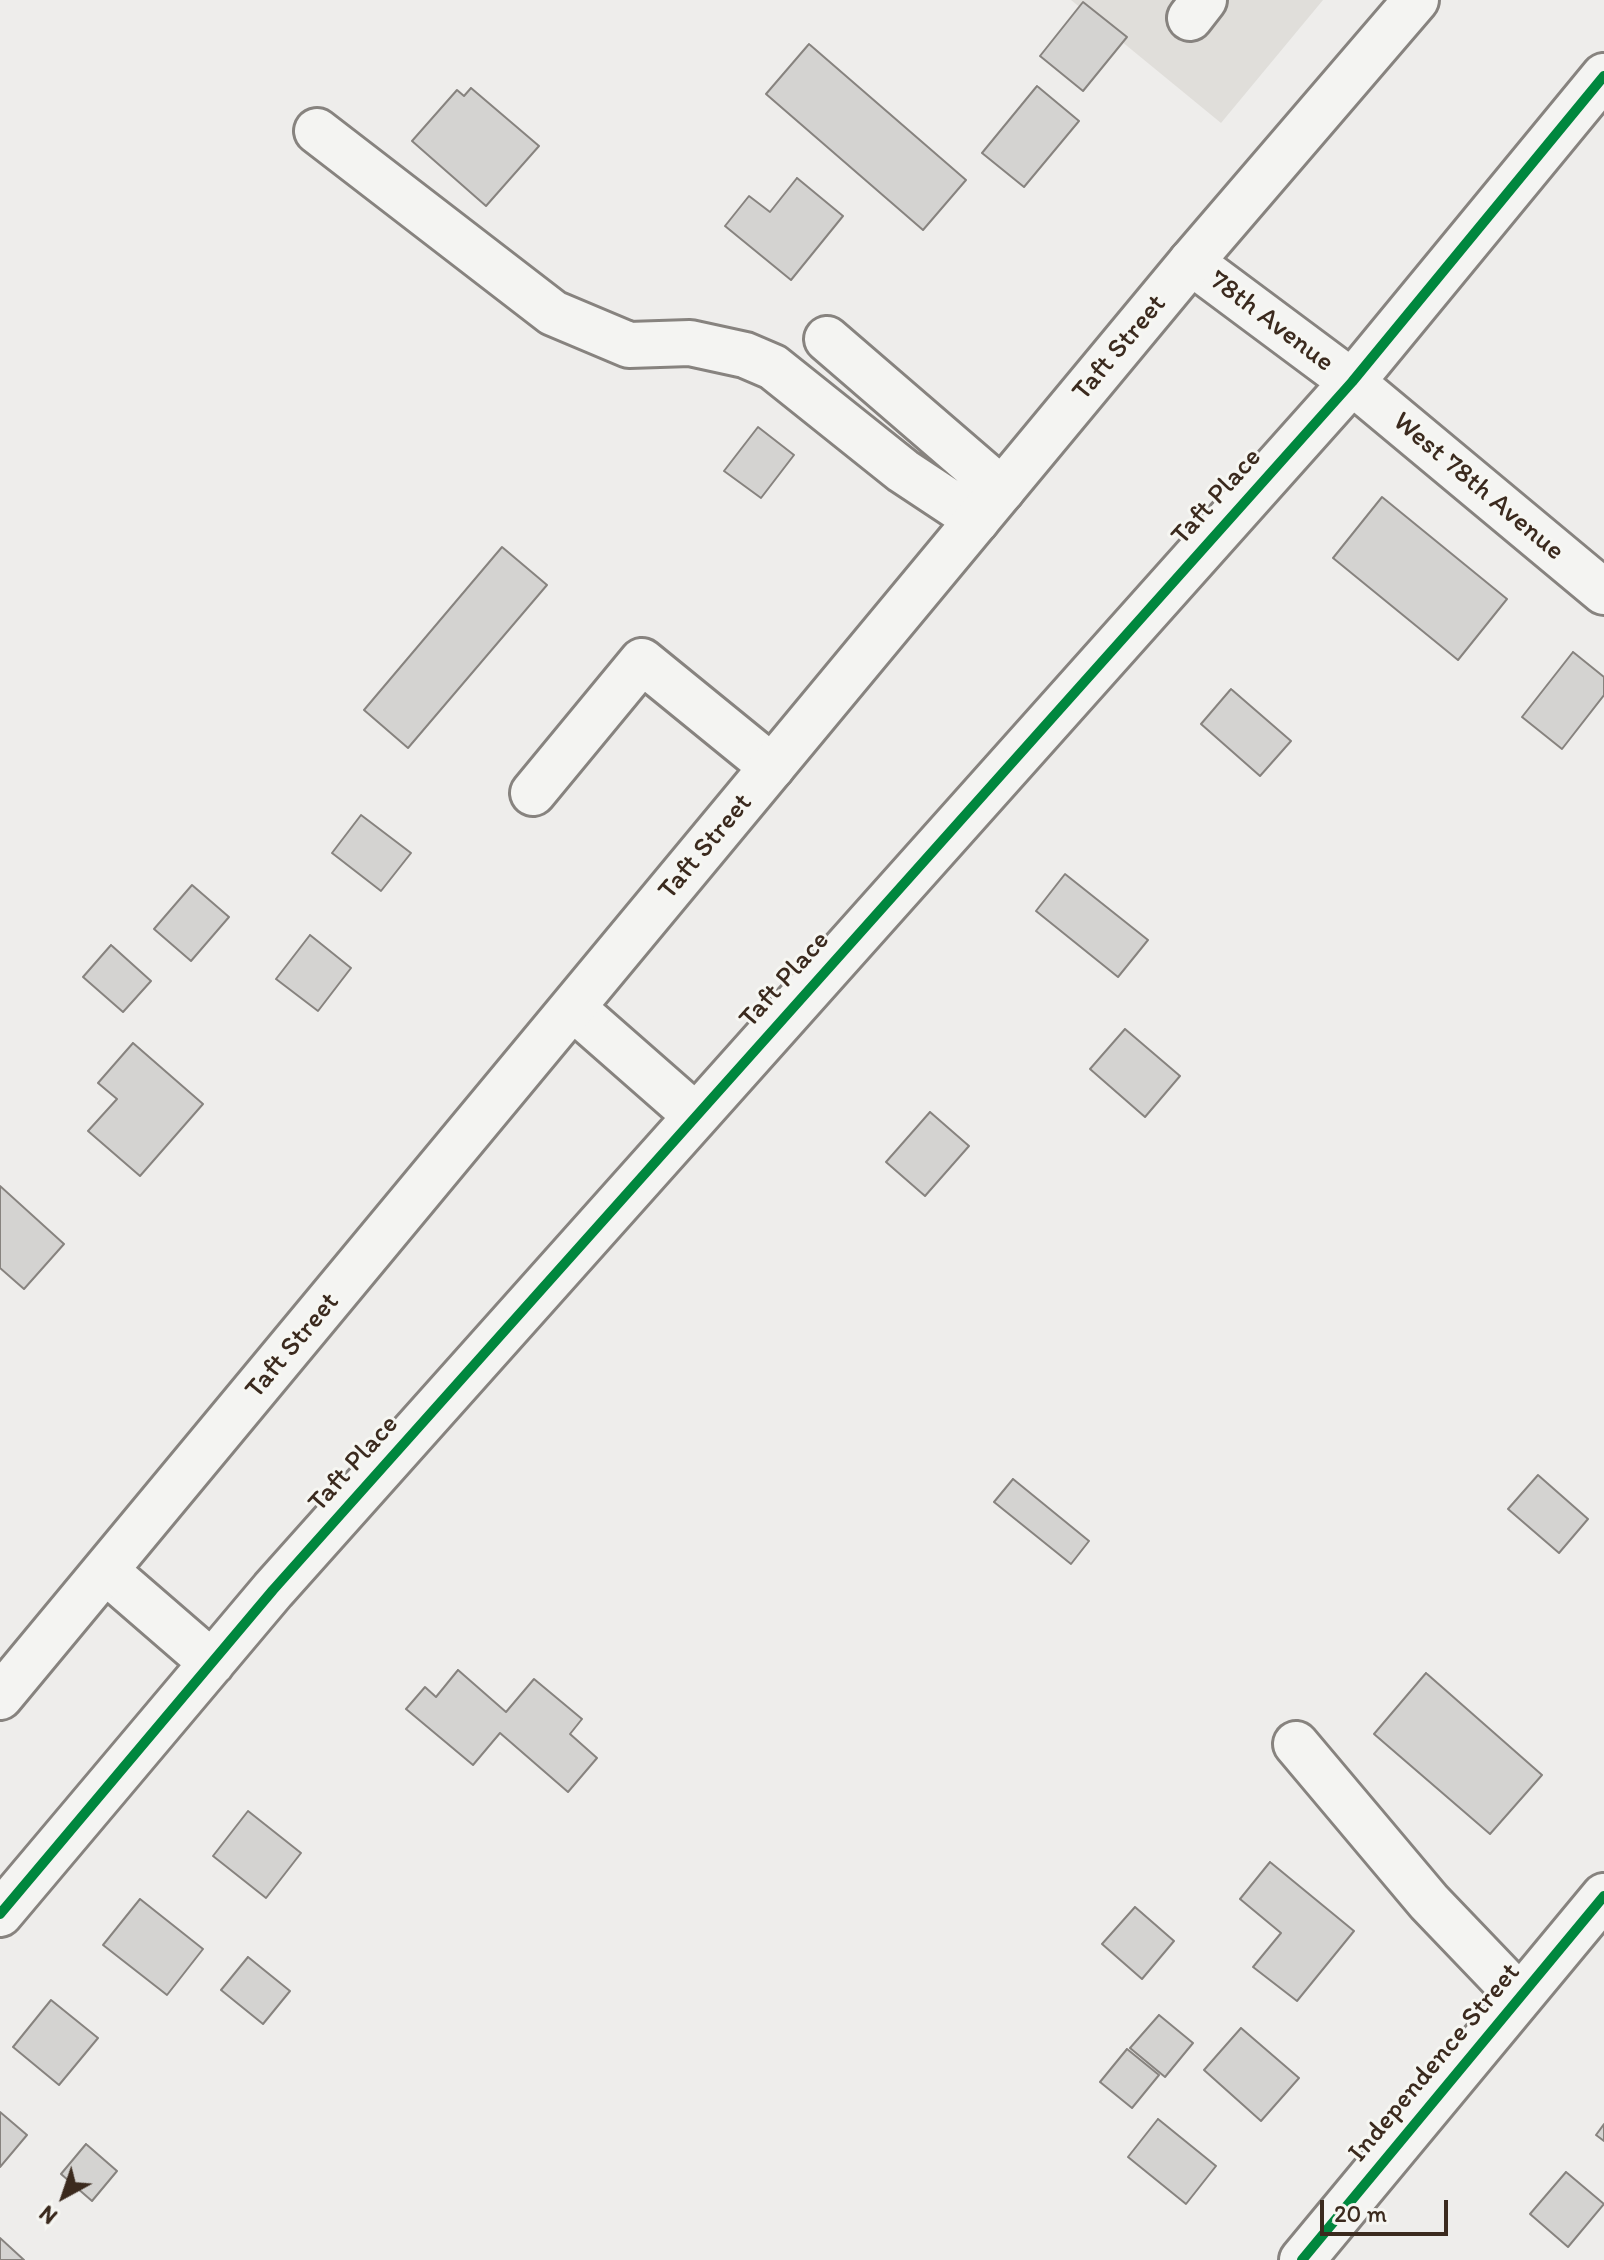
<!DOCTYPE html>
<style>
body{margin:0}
#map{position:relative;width:1604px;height:2260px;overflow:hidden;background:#eeedeb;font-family:Itim,sans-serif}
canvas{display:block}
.north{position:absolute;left:24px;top:2156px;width:80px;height:80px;-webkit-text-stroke:6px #f6f6f2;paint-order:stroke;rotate:220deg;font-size:22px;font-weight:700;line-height:32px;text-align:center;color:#3b2a1e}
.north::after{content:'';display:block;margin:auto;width:28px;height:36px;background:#3b2a1e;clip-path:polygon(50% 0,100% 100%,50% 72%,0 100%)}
.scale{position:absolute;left:1320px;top:2200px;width:128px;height:36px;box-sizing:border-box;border:4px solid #3b2a1e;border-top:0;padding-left:10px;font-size:24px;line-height:28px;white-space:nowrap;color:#3b2a1e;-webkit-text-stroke:6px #f6f6f2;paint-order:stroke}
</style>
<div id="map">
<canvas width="1604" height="2260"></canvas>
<div class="north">N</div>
<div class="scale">20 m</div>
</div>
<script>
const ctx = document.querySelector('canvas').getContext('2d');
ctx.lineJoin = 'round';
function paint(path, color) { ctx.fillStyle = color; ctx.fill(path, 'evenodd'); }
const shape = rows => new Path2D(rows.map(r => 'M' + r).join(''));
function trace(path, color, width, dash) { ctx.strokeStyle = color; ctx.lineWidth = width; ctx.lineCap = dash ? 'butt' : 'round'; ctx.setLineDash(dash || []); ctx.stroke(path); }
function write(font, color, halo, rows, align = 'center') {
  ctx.font = font + ' Itim,sans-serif'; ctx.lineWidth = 6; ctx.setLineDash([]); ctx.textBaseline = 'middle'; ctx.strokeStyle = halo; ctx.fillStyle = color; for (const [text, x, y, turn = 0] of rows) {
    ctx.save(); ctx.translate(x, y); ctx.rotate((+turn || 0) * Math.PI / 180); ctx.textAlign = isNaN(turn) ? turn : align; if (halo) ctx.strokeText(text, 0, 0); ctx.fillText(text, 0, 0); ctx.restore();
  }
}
const built = shape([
 [1071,0,1323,0,1221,123]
]);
const building = shape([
 [1083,2,1127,37,1083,91,1040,56,1083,2],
 [809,44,966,180,923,230,766,94,809,44],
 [1037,86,1079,121,1024,187,982,153,1037,86],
 [471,88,539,146,486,206,412,141,457,90,464,96,471,88],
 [797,178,843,216,791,280,725,226,749,196,770,212,797,178],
 [758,427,794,455,761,498,724,471,758,427],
 [1382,497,1507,599,1458,660,1333,558,1382,497],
 [502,547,547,585,408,748,364,710,502,547],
 [1573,652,1604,677,1604,695,1562,749,1522,717,1573,652],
 [1231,689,1291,741,1260,776,1201,724,1231,689],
 [361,815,411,853,381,891,332,853,361,815],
 [1065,874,1148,940,1118,977,1036,911,1065,874],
 [192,885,229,917,191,961,154,929,192,885],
 [310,935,351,968,318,1011,276,979,310,935],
 [111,945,151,981,123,1012,83,977,111,945],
 [1125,1029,1180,1076,1145,1117,1090,1069,1125,1029],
 [133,1043,203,1104,140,1176,88,1131,117,1099,98,1083,133,1043],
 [930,1112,969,1146,925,1196,886,1162,930,1112],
 [0,1186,64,1244,24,1289,0,1268,0,1186],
 [1538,1475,1588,1519,1559,1553,1508,1509,1538,1475],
 [1013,1479,1089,1541,1071,1564,994,1502,1013,1479],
 [458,1670,506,1712,534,1679,582,1719,570,1734,597,1758,568,1792,500,1733,473,1765,406,1709,425,1687,436,1697,458,1670],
 [1426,1673,1542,1775,1490,1834,1374,1734,1426,1673],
 [248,1811,301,1853,266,1898,213,1856,248,1811],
 [1270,1862,1354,1931,1297,2001,1253,1967,1281,1933,1240,1899,1270,1862],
 [140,1899,203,1949,167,1995,103,1945,140,1899],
 [1135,1907,1174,1941,1142,1979,1102,1944,1135,1907],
 [248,1957,290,1991,263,2024,221,1990,248,1957],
 [51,2000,98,2038,59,2085,13,2047,51,2000],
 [1159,2015,1193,2043,1165,2077,1130,2048,1159,2015],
 [1241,2028,1299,2078,1261,2121,1204,2070,1241,2028],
 [1127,2049,1159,2075,1132,2108,1100,2082,1127,2049],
 [0,2112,27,2135,0,2167,0,2112],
 [1158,2119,1216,2166,1186,2204,1128,2157,1158,2119],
 [1604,2124,1604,2141,1596,2135,1604,2124],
 [86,2144,117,2171,92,2201,61,2174,86,2144],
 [1566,2172,1604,2204,1568,2247,1530,2214,1566,2172],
 [0,2238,24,2260,0,2260,0,2238]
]);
const minor = shape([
 [1190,18,1204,0],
 [317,131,553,313,629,345,690,343,745,355,773,367,903,471,977,520],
 [1191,262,1352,382,1604,592],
 [827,339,1002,490],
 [533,793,642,661,772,767],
 [573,1008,696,1116],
 [107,1572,212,1663],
 [1296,1744,1429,1902,1520,1997],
 [0,1914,273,1590,1352,382,1604,76],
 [1302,2260,1604,1896]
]);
const major = shape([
 [0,1697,1191,262,1416,0]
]);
const cycleway = shape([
 [0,1914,273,1590,1352,382,1604,76],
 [1302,2260,1604,1896]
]);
const streetNames = [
 ["78th Avenue",1271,322,37],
 ["Taft Street",1120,348,-50],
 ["West 78th Avenue",1478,487,40],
 ["Taft Place",1217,497,-48],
 ["Taft Street",706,847,-50],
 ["Taft Place",785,980,-48],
 ["Taft Street",293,1346,-50],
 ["Taft Place",354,1464,-48],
 ["Independence Street",1435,2063,-50]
];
paint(built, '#e0deda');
paint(building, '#d4d3d1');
trace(building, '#87837f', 2);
trace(minor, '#87837f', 50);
trace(major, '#87837f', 50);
trace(minor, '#f4f4f2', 44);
trace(major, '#f4f4f2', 44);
trace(cycleway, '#00873e', 10);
write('28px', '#3b2a1e', '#f6f6f2', streetNames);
</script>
